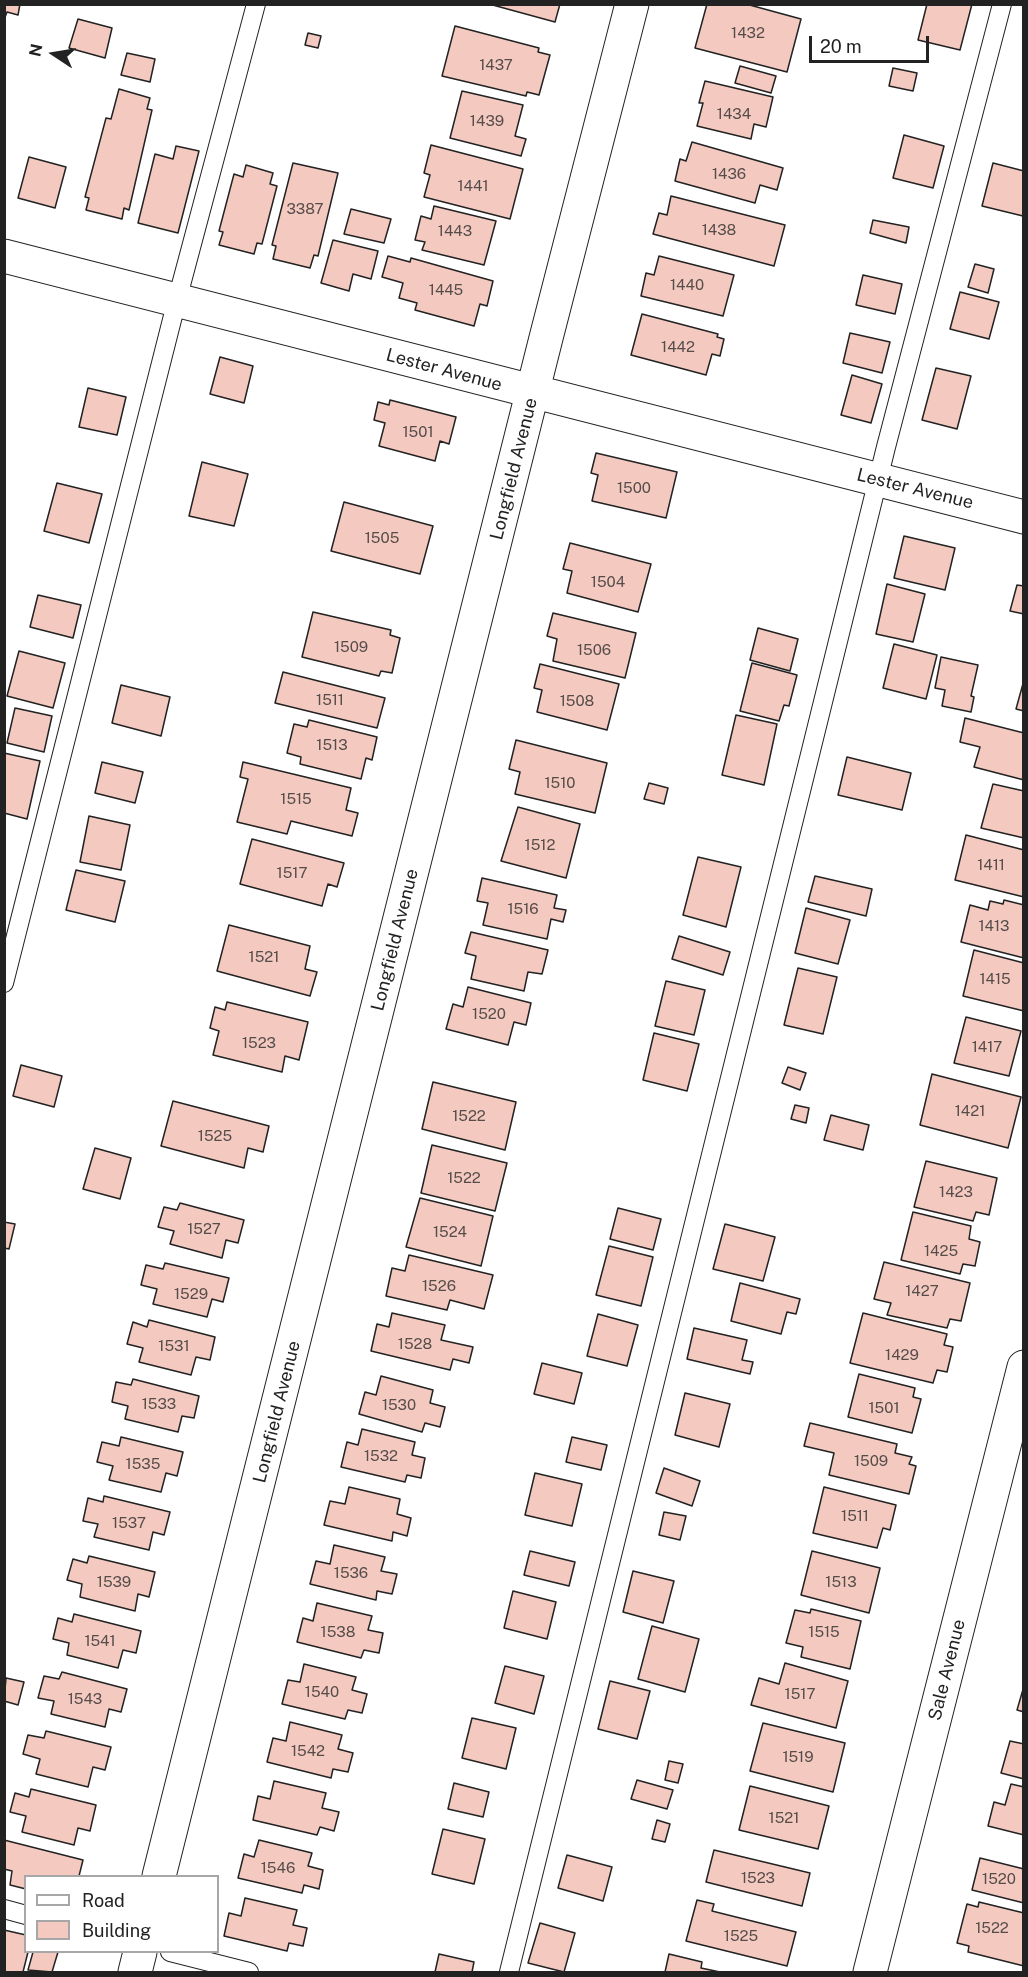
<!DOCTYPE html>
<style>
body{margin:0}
#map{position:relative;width:1028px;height:1977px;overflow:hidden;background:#fff;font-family:"Public Sans",sans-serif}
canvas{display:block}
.frame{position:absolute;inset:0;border:6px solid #222;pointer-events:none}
.legend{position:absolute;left:24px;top:1875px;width:195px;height:78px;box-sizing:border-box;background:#fff;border:2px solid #a7a7a7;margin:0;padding:8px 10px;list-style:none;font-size:18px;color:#222}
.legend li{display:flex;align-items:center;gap:12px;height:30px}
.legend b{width:30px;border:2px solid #a7a7a7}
.north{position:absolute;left:24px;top:24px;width:60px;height:60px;-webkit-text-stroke:4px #fff;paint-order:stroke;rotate:282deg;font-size:16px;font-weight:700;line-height:24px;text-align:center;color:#222}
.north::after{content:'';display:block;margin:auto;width:21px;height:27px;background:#222;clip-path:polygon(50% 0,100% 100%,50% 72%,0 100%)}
.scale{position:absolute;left:809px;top:36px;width:120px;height:27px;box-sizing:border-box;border:3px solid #222;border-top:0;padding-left:8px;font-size:18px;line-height:21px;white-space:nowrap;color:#222;-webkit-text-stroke:4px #fff;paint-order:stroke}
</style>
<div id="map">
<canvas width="1028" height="1977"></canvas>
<div class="frame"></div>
<ul class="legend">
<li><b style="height:8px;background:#fff"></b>Road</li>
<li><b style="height:16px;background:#f3c9c0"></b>Building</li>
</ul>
<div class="north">N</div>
<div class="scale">20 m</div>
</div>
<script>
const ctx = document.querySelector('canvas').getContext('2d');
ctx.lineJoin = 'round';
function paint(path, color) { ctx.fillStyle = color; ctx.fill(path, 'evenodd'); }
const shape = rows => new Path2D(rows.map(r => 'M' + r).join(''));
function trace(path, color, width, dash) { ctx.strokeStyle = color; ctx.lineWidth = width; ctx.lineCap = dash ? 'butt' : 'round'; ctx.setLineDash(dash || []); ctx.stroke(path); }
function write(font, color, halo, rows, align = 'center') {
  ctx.font = font + ' "Public Sans",sans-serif'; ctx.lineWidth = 4.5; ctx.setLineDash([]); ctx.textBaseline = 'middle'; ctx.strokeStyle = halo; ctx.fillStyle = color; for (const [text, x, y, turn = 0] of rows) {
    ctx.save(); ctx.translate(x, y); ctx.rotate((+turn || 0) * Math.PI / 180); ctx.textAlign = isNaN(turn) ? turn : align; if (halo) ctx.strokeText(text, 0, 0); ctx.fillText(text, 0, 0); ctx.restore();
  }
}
const building = shape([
 [4,4,20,4,18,15,7,12,4,20,4,4],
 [489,4,560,4,555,22,489,4],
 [707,4,746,4,801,19,787,72,695,48,707,4],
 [927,4,972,4,960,50,918,40,927,4],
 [78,19,112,28,105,58,69,48,78,19],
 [455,26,539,48,538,52,550,55,539,95,527,92,526,96,442,76,455,26],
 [308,33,321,36,318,48,305,45,308,33],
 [127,53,155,59,150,82,121,75,127,53],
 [740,66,776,76,771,93,735,83,740,66],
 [893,68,917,73,913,91,889,86,893,68],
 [705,81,773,97,766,127,754,124,751,139,697,126,703,103,699,103,705,81],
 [119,89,150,98,147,109,152,110,129,210,124,208,122,219,86,210,89,198,85,197,106,118,111,119,119,89],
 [462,91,523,105,515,136,526,139,521,156,450,138,462,91],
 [904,135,944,146,933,188,893,178,904,135],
 [692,142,783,168,777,190,760,185,755,203,675,181,680,159,686,161,692,142],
 [431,145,523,169,510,219,424,197,430,175,424,173,431,145],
 [176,146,199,151,178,233,138,223,155,154,173,159,176,146],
 [29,157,66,167,55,208,18,198,29,157],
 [293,163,338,173,318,256,314,255,310,268,273,259,276,246,272,245,293,163],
 [993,163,1024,171,1023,216,982,206,993,163],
 [246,165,273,173,270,184,277,186,262,244,257,243,254,254,219,245,223,232,219,231,234,174,243,177,246,165],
 [671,196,785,225,774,266,653,234,659,213,667,215,671,196],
 [434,206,496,221,484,265,422,250,425,242,415,240,421,216,431,219,434,206],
 [351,209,391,219,384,243,344,234,351,209],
 [873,220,909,227,906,243,870,233,873,220],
 [333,240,378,251,371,279,353,274,349,291,321,283,333,240],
 [388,256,410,262,411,258,493,281,487,306,480,304,474,326,415,310,417,303,399,298,403,283,382,277,388,256],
 [659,256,734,275,723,316,641,296,646,273,654,275,659,256],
 [975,264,994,269,988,293,968,287,975,264],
 [863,275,902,284,895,314,856,305,863,275],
 [960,292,999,302,989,339,950,329,960,292],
 [642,314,718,334,717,337,724,339,720,356,712,354,706,375,631,355,642,314],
 [850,333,890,342,882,373,843,363,850,333],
 [220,357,253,366,244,403,210,394,220,357],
 [936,368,971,376,957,429,922,420,936,368],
 [852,375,882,384,871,423,841,415,852,375],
 [88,388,126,397,117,435,79,427,88,388],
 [390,400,456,417,449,444,440,441,435,461,379,446,385,423,374,420,378,402,389,405,390,400],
 [596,453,677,472,666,518,592,501,598,475,591,473,596,453],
 [202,462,248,474,234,526,189,516,202,462],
 [57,483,102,494,89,543,44,531,57,483],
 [344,502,433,526,420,574,331,551,344,502],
 [904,536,955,548,945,590,894,578,904,536],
 [570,543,651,564,638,612,567,593,572,571,563,569,570,543],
 [887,584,925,594,913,642,876,634,887,584],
 [1017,585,1024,586,1024,614,1010,611,1017,585],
 [38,595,81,605,73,638,30,627,38,595],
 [313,612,391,630,390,635,400,638,392,673,381,671,379,676,302,657,313,612],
 [553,613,636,633,625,678,553,661,557,639,547,636,553,613],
 [758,628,798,639,790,671,750,660,758,628],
 [894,644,937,655,926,699,883,688,894,644],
 [19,651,65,663,53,708,7,696,19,651],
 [941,657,978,665,971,696,974,697,971,712,942,706,945,690,935,688,941,657],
 [752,663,797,675,789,706,784,705,779,721,740,711,752,663],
 [540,664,619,684,607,730,537,712,542,690,534,688,540,664],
 [283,672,385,698,377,728,275,703,283,672],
 [1024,680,1024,711,1016,709,1024,680],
 [121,685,170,697,161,736,112,723,121,685],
 [15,708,52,716,44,752,7,743,15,708],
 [736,715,777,724,764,785,722,775,736,715],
 [965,718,1024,733,1024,780,974,767,980,747,960,742,965,718],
 [309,720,377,737,372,760,366,758,361,779,300,764,301,757,287,753,294,724,307,727,309,720],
 [516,740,607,763,595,813,515,794,520,772,509,769,516,740],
 [4,753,40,761,27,819,4,813,4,753],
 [847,757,911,773,902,810,838,795,847,757],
 [102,762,143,772,135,803,95,793,102,762],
 [243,762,351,788,346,810,358,813,352,836,291,821,287,834,237,822,248,779,240,777,243,762],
 [649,783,668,788,664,804,644,799,649,783],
 [993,784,1024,791,1024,838,981,828,993,784],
 [518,807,580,824,566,878,501,861,518,807],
 [89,816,130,825,121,870,80,862,89,816],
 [966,835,1024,850,1024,897,955,880,966,835],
 [252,839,344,863,337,887,328,884,322,906,240,884,252,839],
 [698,857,741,867,726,927,683,915,698,857],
 [76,870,125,881,115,922,66,910,76,870],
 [815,876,872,889,866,916,808,902,815,876],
 [482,878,557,895,554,908,566,910,563,922,551,919,547,939,483,925,488,903,477,901,482,878],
 [1004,900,1024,905,1024,958,961,942,970,905,988,910,990,901,1003,904,1004,900],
 [806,908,850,920,838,964,795,953,806,908],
 [229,925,310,946,305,969,317,972,310,996,217,971,229,925],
 [471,932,548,950,542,974,528,972,524,991,471,979,476,956,465,953,471,932],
 [679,936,730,952,723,975,672,959,679,936],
 [974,950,1024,963,1024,1011,963,996,974,950],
 [798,968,837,977,823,1034,784,1025,798,968],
 [666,981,705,990,694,1035,655,1026,666,981],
 [468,987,531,1003,526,1025,514,1022,508,1045,446,1029,453,1004,463,1007,468,987],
 [227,1002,308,1022,299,1060,285,1056,282,1072,213,1055,219,1031,210,1028,215,1007,225,1010,227,1002],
 [966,1017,1021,1031,1009,1076,954,1063,966,1017],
 [654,1033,699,1044,687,1091,643,1080,654,1033],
 [21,1065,62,1076,54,1107,13,1096,21,1065],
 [788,1067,806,1073,800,1090,782,1083,788,1067],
 [932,1074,1021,1097,1008,1148,920,1125,932,1074],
 [433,1082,516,1102,505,1150,422,1129,433,1082],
 [173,1101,269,1126,263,1152,248,1148,244,1168,161,1146,173,1101],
 [795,1105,809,1108,806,1123,791,1119,795,1105],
 [831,1115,869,1125,863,1150,824,1140,831,1115],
 [432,1145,507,1163,495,1211,421,1193,432,1145],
 [95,1148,131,1158,120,1199,83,1189,95,1148],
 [926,1161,997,1178,989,1215,976,1212,973,1221,914,1207,926,1161],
 [420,1198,493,1216,481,1266,406,1247,420,1198],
 [180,1203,244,1220,238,1243,226,1240,222,1258,170,1244,174,1231,158,1227,164,1207,177,1210,180,1203],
 [618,1208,661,1219,653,1250,610,1239,618,1208],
 [913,1212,971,1226,969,1239,980,1242,975,1266,963,1264,960,1274,901,1260,913,1212],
 [4,1222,15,1224,9,1249,4,1248,4,1222],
 [725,1224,775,1237,763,1281,713,1269,725,1224],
 [609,1246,653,1257,641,1306,596,1295,609,1246],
 [409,1255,493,1275,484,1309,450,1300,447,1310,386,1296,392,1268,405,1271,409,1255],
 [884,1262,970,1283,961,1321,950,1319,947,1328,887,1315,891,1303,874,1299,884,1262],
 [165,1263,229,1278,223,1302,212,1299,207,1317,153,1304,157,1289,141,1285,146,1265,163,1269,165,1263],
 [740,1283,800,1299,796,1314,787,1312,781,1334,731,1321,740,1283],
 [392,1313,445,1325,441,1340,473,1347,469,1363,453,1359,450,1370,371,1351,377,1324,389,1327,392,1313],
 [863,1313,947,1334,944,1345,953,1347,947,1372,937,1370,933,1383,850,1363,863,1313],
 [598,1314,638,1325,627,1366,587,1356,598,1314],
 [149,1320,215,1337,210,1360,196,1357,191,1375,139,1362,143,1348,127,1344,133,1322,147,1327,149,1320],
 [694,1328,747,1340,742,1360,753,1362,750,1374,687,1359,694,1328],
 [542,1363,582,1373,574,1404,534,1394,542,1363],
 [859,1374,915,1388,913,1397,921,1399,912,1433,848,1417,859,1374],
 [381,1376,433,1390,430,1403,445,1407,440,1427,425,1423,422,1432,359,1414,365,1392,376,1395,381,1376],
 [133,1379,199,1396,194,1418,182,1416,178,1432,125,1419,128,1406,112,1402,116,1382,131,1385,133,1379],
 [685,1393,730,1404,719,1447,675,1435,685,1393],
 [810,1423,897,1444,895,1453,912,1457,909,1464,916,1466,909,1494,829,1475,834,1453,804,1446,810,1423],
 [362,1429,415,1442,412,1455,425,1458,421,1478,407,1475,405,1482,341,1467,347,1442,358,1445,362,1429],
 [121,1437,183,1452,177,1476,166,1473,161,1492,109,1480,113,1466,97,1462,102,1442,119,1446,121,1437],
 [572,1437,607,1445,601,1470,566,1462,572,1437],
 [664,1468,700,1481,692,1506,656,1493,664,1468],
 [535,1473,582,1484,572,1526,525,1515,535,1473],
 [349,1487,400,1499,397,1514,411,1518,407,1536,393,1532,392,1541,324,1525,330,1501,345,1504,349,1487],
 [824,1487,896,1505,890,1530,883,1528,877,1548,813,1533,824,1487],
 [104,1496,170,1512,164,1535,153,1532,149,1550,94,1537,98,1524,83,1521,88,1498,103,1502,104,1496],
 [664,1512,686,1516,680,1540,659,1535,664,1512],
 [334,1545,385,1557,381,1571,397,1574,392,1594,377,1591,376,1600,310,1584,316,1561,330,1564,334,1545],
 [530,1551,575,1562,569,1586,524,1575,530,1551],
 [812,1551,880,1568,869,1613,801,1595,812,1551],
 [89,1556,155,1572,149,1597,138,1594,135,1611,80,1597,82,1584,67,1580,73,1559,87,1563,89,1556],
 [633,1571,674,1581,663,1623,623,1612,633,1571],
 [513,1591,556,1602,547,1639,504,1628,513,1591],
 [317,1603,372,1616,368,1630,383,1633,379,1653,364,1650,361,1658,297,1642,303,1618,313,1621,317,1603],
 [811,1609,861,1621,850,1669,801,1657,803,1647,786,1643,795,1610,810,1613,811,1609],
 [74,1614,141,1631,136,1653,123,1650,118,1668,67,1655,69,1643,53,1639,58,1618,72,1622,74,1614],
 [652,1626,699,1639,685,1692,638,1679,652,1626],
 [785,1663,848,1681,836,1728,751,1705,759,1678,779,1684,785,1663],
 [304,1664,356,1677,352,1690,367,1694,362,1713,348,1710,345,1719,282,1704,288,1680,300,1682,304,1664],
 [505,1666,544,1676,534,1714,495,1703,505,1666],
 [62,1672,127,1689,121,1712,109,1709,105,1727,51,1714,54,1701,38,1698,44,1676,59,1679,62,1672],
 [6,1678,24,1682,18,1705,4,1701,6,1678],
 [610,1681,650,1691,637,1739,598,1729,610,1681],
 [1024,1686,1024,1712,1017,1710,1024,1686],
 [472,1718,516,1728,506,1769,462,1758,472,1718],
 [290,1722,342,1735,338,1749,353,1753,348,1772,333,1769,331,1778,267,1762,273,1738,286,1741,290,1722],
 [763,1723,845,1743,833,1792,750,1771,763,1723],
 [46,1731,111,1747,105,1770,93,1767,88,1787,36,1774,40,1759,23,1754,28,1735,44,1738,46,1731],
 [1010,1741,1024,1744,1024,1779,1001,1773,1010,1741],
 [669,1761,683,1764,678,1783,665,1780,669,1761],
 [637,1780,673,1790,667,1809,631,1799,637,1780],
 [274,1781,326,1793,322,1808,339,1812,334,1831,320,1827,317,1835,253,1820,258,1796,270,1799,274,1781],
 [454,1783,489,1792,483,1817,448,1809,454,1783],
 [1011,1784,1024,1787,1024,1835,988,1826,994,1802,1005,1805,1011,1784],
 [750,1786,829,1806,818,1849,739,1830,750,1786],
 [31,1789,96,1805,90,1831,78,1828,74,1845,22,1832,26,1816,10,1812,15,1793,29,1797,31,1789],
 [657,1820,670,1824,665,1842,652,1839,657,1820],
 [443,1829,485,1839,474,1884,432,1874,443,1829],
 [4,1840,83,1860,79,1876,26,1876,26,1889,10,1885,12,1871,4,1869,4,1840],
 [259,1840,312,1853,308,1866,323,1870,319,1889,304,1885,302,1893,238,1878,244,1854,254,1857,259,1840],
 [714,1850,810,1873,802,1906,706,1882,714,1850],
 [567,1855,612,1867,603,1901,558,1888,567,1855],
 [980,1858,1024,1869,1024,1903,972,1890,980,1858],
 [245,1898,297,1910,293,1925,307,1928,303,1946,289,1943,287,1951,224,1936,229,1913,241,1916,245,1898],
 [697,1900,714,1904,712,1911,796,1932,787,1966,686,1941,697,1900],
 [979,1902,1024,1913,1024,1966,968,1952,969,1946,957,1943,967,1904,978,1907,979,1902],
 [540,1923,575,1933,564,1972,528,1963,540,1923],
 [4,1930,26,1935,26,1952,28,1952,23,1972,4,1972,4,1930],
 [33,1952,58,1952,52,1972,28,1970,33,1952],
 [439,1954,474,1962,472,1972,435,1972,439,1954],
 [669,1954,702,1962,701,1968,720,1972,665,1972,669,1954]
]);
const service = shape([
 [4,983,177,300,256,4],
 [4,1909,26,1915],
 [170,1952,249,1972],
 [509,1972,886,447,1002,4]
]);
const minor = shape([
 [4,256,1024,517],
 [159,1876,546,338,632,4],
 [135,1972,140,1952],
 [870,1972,1024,1367]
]);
const numberNames = [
 ["1432",748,33],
 ["1437",496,65],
 ["1434",734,114],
 ["1439",487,121],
 ["1436",729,174],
 ["1441",473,186],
 ["3387",305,209],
 ["1438",719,230],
 ["1443",455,231],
 ["1440",687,285],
 ["1445",446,290],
 ["1442",678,347],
 ["1501",418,432],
 ["1500",634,488],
 ["1505",382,538],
 ["1504",608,582],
 ["1509",351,647],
 ["1506",594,650],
 ["1511",330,700],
 ["1508",577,701],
 ["1513",332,745],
 ["1510",560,783],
 ["1515",296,799],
 ["1512",540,845],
 ["1411",991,865],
 ["1517",292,873],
 ["1516",523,909],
 ["1413",994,926],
 ["1521",264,957],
 ["1415",995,979],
 ["1520",489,1014],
 ["1523",259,1043],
 ["1417",987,1047],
 ["1421",970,1111],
 ["1522",469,1116],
 ["1525",215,1136],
 ["1522",464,1178],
 ["1423",956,1192],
 ["1527",204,1229],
 ["1524",450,1232],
 ["1425",941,1251],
 ["1526",439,1286],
 ["1427",922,1291],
 ["1529",191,1294],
 ["1528",415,1344],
 ["1531",174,1346],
 ["1429",902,1355],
 ["1533",159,1404],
 ["1530",399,1405],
 ["1501",884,1408],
 ["1532",381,1456],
 ["1509",871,1461],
 ["1535",143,1464],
 ["1511",855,1516],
 ["1537",129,1523],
 ["1536",351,1573],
 ["1539",114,1582],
 ["1513",841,1582],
 ["1538",338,1632],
 ["1515",824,1632],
 ["1541",100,1641],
 ["1540",322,1692],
 ["1517",800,1694],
 ["1543",85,1699],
 ["1542",308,1751],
 ["1519",798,1757],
 ["1521",784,1818],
 ["1546",278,1868],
 ["1523",758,1878],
 ["1520",999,1879],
 ["1522",992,1928],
 ["1525",741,1936]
];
const streetNames = [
 ["Lester Avenue",444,370,15],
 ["Longfield Avenue",514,469,-76],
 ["Lester Avenue",915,489,14],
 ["Longfield Avenue",395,940,-76],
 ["Longfield Avenue",277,1412,-76],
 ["Sale Avenue",947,1670,-76]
];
paint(building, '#f3c9c0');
trace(building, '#222', 1.5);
trace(service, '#222', 20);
trace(minor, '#222', 35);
trace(service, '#fff', 18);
trace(minor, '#fff', 33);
write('15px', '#564c4a', null, numberNames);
write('18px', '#222', '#fff', streetNames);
</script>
